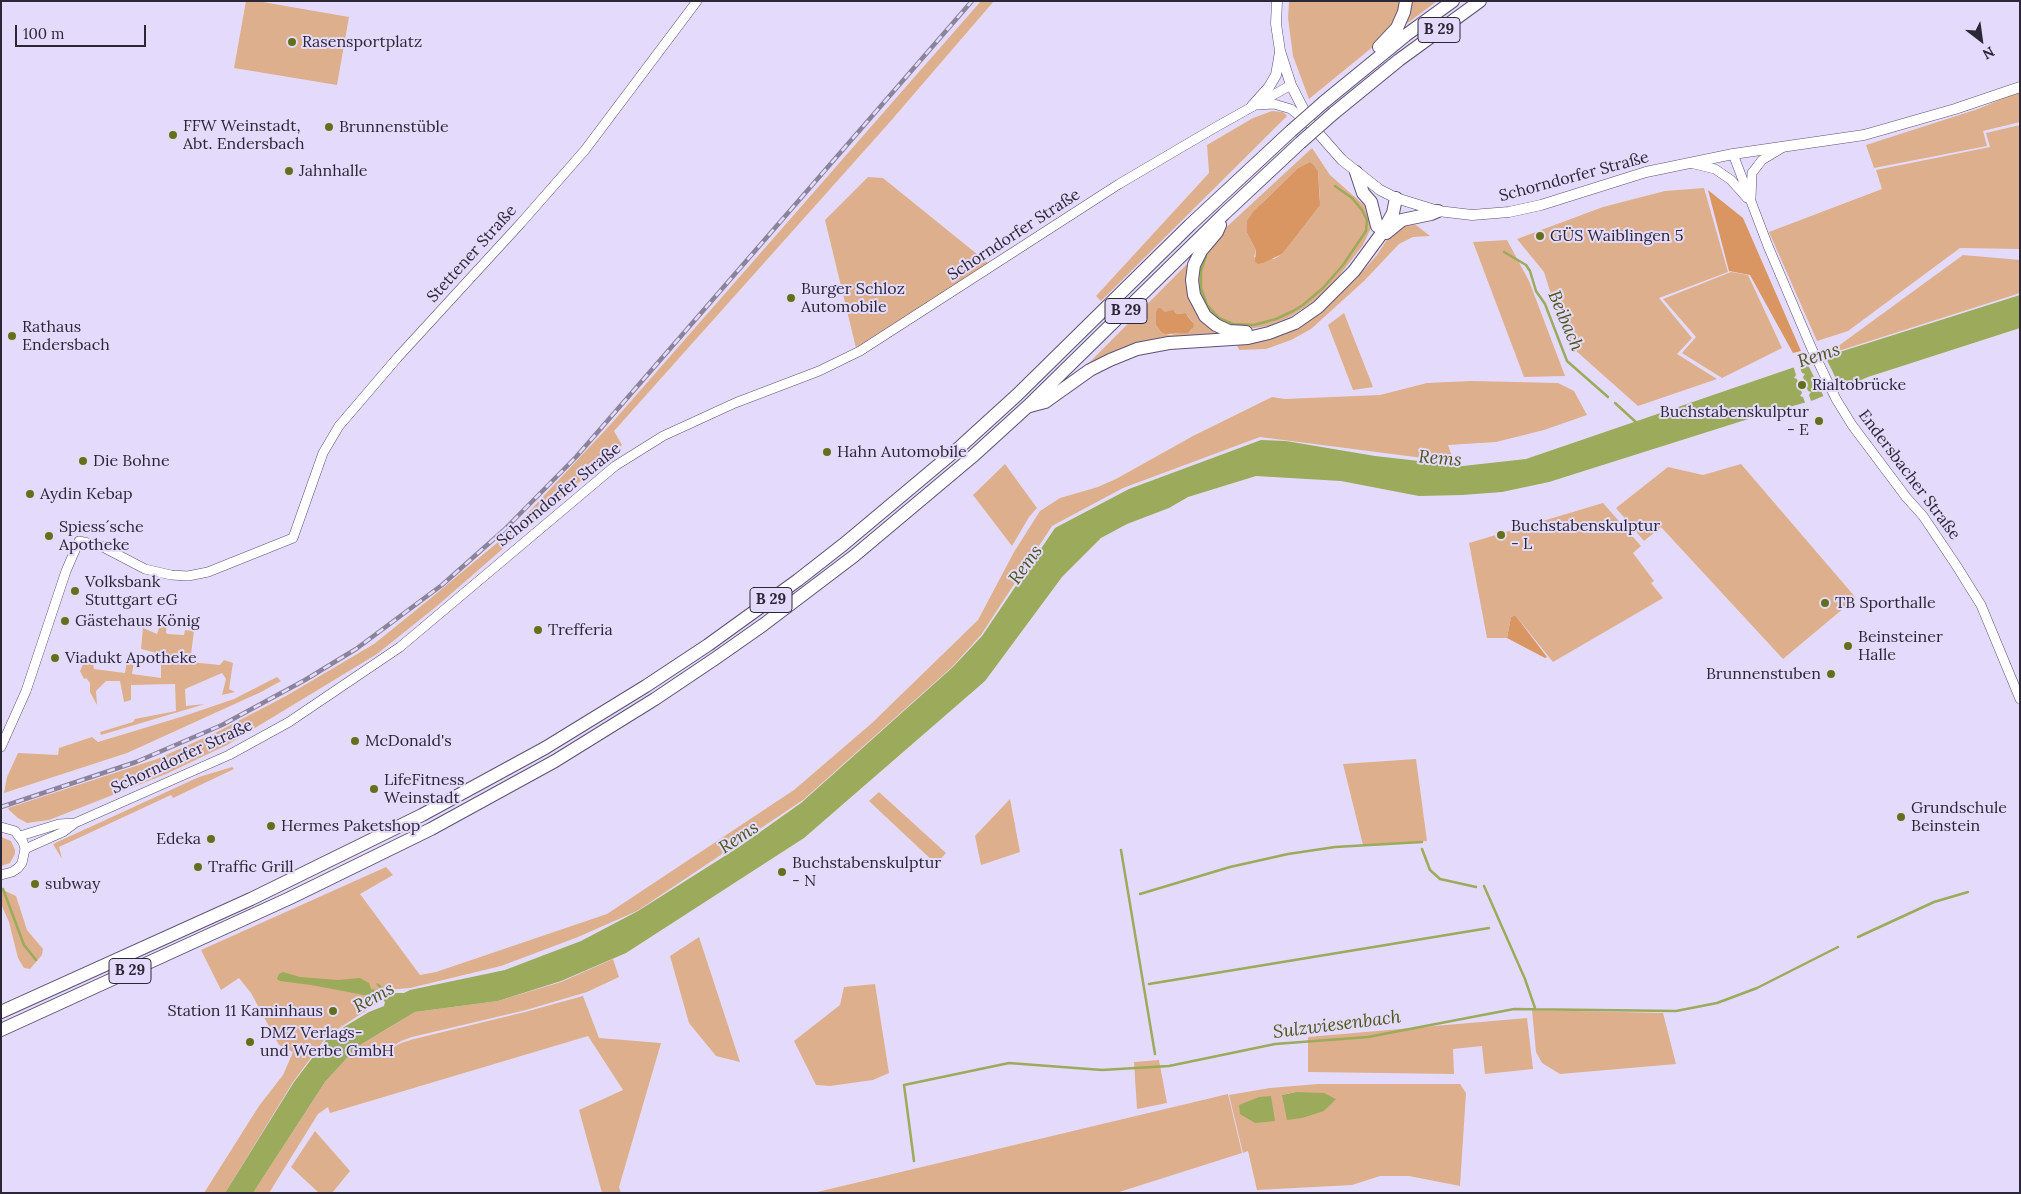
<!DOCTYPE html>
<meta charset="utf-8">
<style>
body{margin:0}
#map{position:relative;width:2021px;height:1194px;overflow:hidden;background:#e4dbfc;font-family:Lora,serif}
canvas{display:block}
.frame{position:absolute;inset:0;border:2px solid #2b2736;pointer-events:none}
.north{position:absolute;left:1956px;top:15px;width:50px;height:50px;-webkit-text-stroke:4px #e4dbfc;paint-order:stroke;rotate:150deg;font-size:14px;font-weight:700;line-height:20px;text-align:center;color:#2b2736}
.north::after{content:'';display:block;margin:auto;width:18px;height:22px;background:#2b2736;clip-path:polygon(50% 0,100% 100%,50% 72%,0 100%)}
.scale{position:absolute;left:15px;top:25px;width:131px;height:22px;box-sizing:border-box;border:2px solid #2b2736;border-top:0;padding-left:6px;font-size:15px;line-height:18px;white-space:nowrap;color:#2b2736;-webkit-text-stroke:4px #e4dbfc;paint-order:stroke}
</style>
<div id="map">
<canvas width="2021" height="1194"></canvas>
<div class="frame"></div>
<div class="north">N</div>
<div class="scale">100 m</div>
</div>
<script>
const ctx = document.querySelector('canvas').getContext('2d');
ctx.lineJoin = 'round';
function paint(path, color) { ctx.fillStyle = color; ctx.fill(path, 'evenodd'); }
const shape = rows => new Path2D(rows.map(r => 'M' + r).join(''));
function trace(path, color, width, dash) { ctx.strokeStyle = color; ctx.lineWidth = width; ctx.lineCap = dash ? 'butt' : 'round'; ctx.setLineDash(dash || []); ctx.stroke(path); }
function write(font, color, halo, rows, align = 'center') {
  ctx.font = font + ' Lora,serif'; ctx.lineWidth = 4; ctx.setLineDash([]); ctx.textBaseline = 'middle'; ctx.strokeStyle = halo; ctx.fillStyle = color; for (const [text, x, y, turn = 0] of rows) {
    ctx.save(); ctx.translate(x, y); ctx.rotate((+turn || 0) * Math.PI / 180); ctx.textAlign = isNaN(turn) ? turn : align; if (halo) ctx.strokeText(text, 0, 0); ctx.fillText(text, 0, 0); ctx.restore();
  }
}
const green = shape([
 [246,1,257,1,349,17,337,85,234,68],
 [981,1,994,1,889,123,614,431,622,445,437,606,377,654,227,745,166,774,49,820,27,823,18,818,9,810,8,808,157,759,215,733,286,696,374,644,431,598,510,532,610,425],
 [1289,1,1402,1,1399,15,1380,41,1309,99,1293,56,1288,18],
 [1411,1,1437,1,1405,25],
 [2020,91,2020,122,1983,131,1987,146,1874,168,1866,145,1978,109],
 [1272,111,1283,112,1287,116,1101,301,1096,296,1209,173,1207,145,1253,118],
 [2020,125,2020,249,1960,248,1848,331,1817,341,1769,232,1882,189,1876,170,1990,147,1986,133],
 [1312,148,1330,175,1365,206,1372,226,1363,245,1339,276,1325,291,1313,302,1290,317,1268,326,1248,329,1239,329,1212,317,1197,288,1199,263,1218,235],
 [1310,162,1314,165,1318,171,1320,200,1282,254,1274,259,1254,257,1256,250,1247,233,1261,204,1298,168],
 [868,177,883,178,988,263,856,348,825,220],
 [1704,188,1728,272,1659,298,1692,338,1677,354,1717,379,1638,406,1575,350,1550,291,1544,272,1517,239,1603,207,1665,191],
 [1416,225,1430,236,1413,237,1399,244,1364,281,1311,329,1291,340,1266,349,1239,350,1237,345,1272,335,1305,321,1354,281,1377,255,1392,232,1400,226],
 [1507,240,1529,281,1565,376,1524,377,1473,242],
 [1963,255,2020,260,2020,293,1826,355],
 [1189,262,1188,285,1225,334,1085,367],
 [1161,308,1165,312,1174,311,1177,314,1183,313,1188,316,1194,324,1191,331,1170,335,1161,332,1156,325,1156,312],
 [1731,272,1748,275,1782,348,1722,378,1682,353,1696,337,1663,299],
 [1344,313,1373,387,1353,390,1328,325],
 [1471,381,1558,383,1574,391,1587,415,1544,430,1496,442,1448,445,1454,462,1260,437,1123,488,1052,526,981,635,952,667,803,800,637,911,578,937,501,966,410,988,386,990,381,1001,327,1036,293,1082,225,1193,204,1193,259,1106,283,1075,293,1052,279,1045,251,993,239,978,221,990,201,950,386,867,393,875,360,894,420,975,436,972,607,914,794,790,872,723,978,620,1014,552,1040,511,1060,498,1098,487,1116,479,1193,436,1272,397,1285,399,1380,395,1427,383],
 [1005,464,1037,508,1029,517,1012,546,973,495],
 [1741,464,1856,598,1783,659,1661,527,1644,541,1616,508,1668,467,1703,475],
 [1603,503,1641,546,1633,553,1654,581,1651,583,1663,598,1553,662,1515,615,1511,617,1507,638,1487,638,1469,543],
 [162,619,167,620,166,632,167,634,184,635,185,630,194,631,190,662,220,665,224,660,233,663,229,689,235,692,222,695,226,679,222,673,185,689,186,706,205,704,101,735,100,732,133,722,135,719,176,711,175,684,131,685,131,700,124,702,120,681,106,681,96,691,97,705,90,692,90,683,86,678,84,679,80,671,84,662,77,659,78,653,92,657,94,669,125,673,127,660,134,661,132,674,161,678,161,654,141,649,143,628,157,634],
 [277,677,281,681,261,692,127,753,4,793,7,777,18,753,58,755,59,748,92,737,98,742,184,716,234,699],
 [1416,759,1427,841,1363,845,1343,764],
 [232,767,234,769,173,798,171,795,59,847,62,859,53,844,199,777],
 [879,792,946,853,936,864,869,801],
 [1010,799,1020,852,981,865,975,836],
 [1,837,11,841,15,850,15,854,10,863,1,866],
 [1,889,16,896,27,930,43,949,42,955,30,969,24,968,18,958,9,922,1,904],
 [699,937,740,1062,716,1056,689,1023,670,956],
 [613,959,619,977,587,992,526,1010,412,1037,401,1041,381,1054,401,1043,414,1039,525,1012,583,996,599,1038,661,1043,619,1187,621,1193,602,1193,579,1110,623,1090,588,1036,330,1113,328,1107,318,1114,269,1193,253,1193,325,1082,357,1047,415,1012,498,1001,561,982],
 [875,984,889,1073,873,1080,830,1086,816,1085,794,1041,840,1005,844,987],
 [1532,1010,1663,1013,1676,1064,1560,1074,1542,1063,1536,1052],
 [1527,1018,1533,1069,1485,1074,1482,1046,1453,1049,1454,1074,1308,1072,1308,1037],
 [1159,1060,1167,1103,1137,1109,1134,1062],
 [1318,1084,1460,1084,1466,1093,1460,1186,1409,1176,1380,1176,1352,1185,1257,1190,1248,1151,1243,1153,1229,1095,1270,1088],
 [1296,1092,1335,1098,1335,1099,1324,1111,1282,1095],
 [1228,1094,1242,1153,1116,1193,813,1193],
 [315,1131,350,1171,332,1193,319,1193,291,1167]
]);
const forest = shape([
 [1310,162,1314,165,1318,171,1320,205,1282,254,1263,263,1258,264,1255,262,1256,250,1247,233,1247,221,1253,212,1298,168],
 [1708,190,1743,218,1801,351,1793,353,1750,275,1729,271],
 [1158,308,1161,308,1165,312,1173,310,1177,314,1185,313,1194,324,1193,328,1188,333,1165,334,1161,332,1156,325,1156,312],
 [1515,615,1547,657,1545,658,1507,638,1511,617]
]);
const water = shape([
 [2020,295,2020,328,1868,377,1814,400,1761,415,1549,482,1502,492,1462,495,1419,496,1341,481,1256,476,1188,497,1169,508,1127,524,1101,538,1062,577,985,681,804,838,626,953,561,981,498,1001,415,1012,380,1033,357,1047,325,1082,253,1193,225,1193,294,1082,329,1036,369,1012,384,1006,385,1002,380,998,311,985,280,981,277,979,279,974,283,972,300,977,338,980,360,978,369,983,371,989,381,991,376,983,379,984,388,993,404,993,410,990,505,970,581,941,638,911,739,847,801,803,953,667,982,636,1055,528,1129,489,1261,440,1286,441,1375,456,1463,466,1526,459,1827,356],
 [1296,1092,1324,1093,1336,1099,1324,1111,1302,1118,1287,1120,1282,1095],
 [1271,1096,1275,1121,1255,1123,1240,1114,1239,1105,1259,1097]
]);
const pier = shape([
 [1824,354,1842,391,1825,399,1806,361],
 [1798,363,1802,373,1805,374,1803,377,1808,391,1811,392,1809,395,1812,404,1806,405,1803,397,1800,396,1802,393,1797,379,1794,378,1796,375,1793,365]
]);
const stream = shape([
 [1504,252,1526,265,1530,271,1536,291,1545,304,1567,361,1608,397],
 [1206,256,1201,271,1201,288,1207,305,1219,318,1233,324,1254,325,1276,319,1293,311,1303,305,1323,288,1343,265,1366,231,1367,220,1362,210,1352,198,1335,186],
 [1615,403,1638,424],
 [1422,849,1430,870,1440,879,1476,887],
 [1121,850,1155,1054],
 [1484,886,1525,979,1535,1008],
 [3,889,24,945,36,960],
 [1140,894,1230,867,1288,854,1335,847,1422,842],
 [1858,937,1934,902,1968,892],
 [1149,984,1489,928],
 [914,1161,904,1085,1009,1063,1102,1070,1169,1066,1275,1044,1368,1037,1514,1009,1676,1011,1717,1003,1757,988,1838,947]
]);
const tertiary = shape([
 [1257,105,1274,104,1291,109,1308,123],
 [1733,154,1768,246,1811,347,1836,399,1852,425,1906,497,1923,516,1956,565,1981,605,2020,699],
 [1690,163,1715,169,1731,180,1747,198],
 [1751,198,1752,173,1762,160,1782,148],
 [1,747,26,691,66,571,79,541,101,546,145,569,171,575,188,576,208,572,293,538,323,453,339,426,398,357,521,223,585,150,697,1],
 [1,827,15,831,23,842,25,849,22,863,18,868,12,872,1,875],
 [20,836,59,824,75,823],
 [25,849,63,832,75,823,229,755,289,722,400,647,615,466,663,436,735,403,819,371,860,351,1119,184,1216,127,1291,85]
]);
const secondary = shape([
 [1277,1,1276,24,1280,51,1291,85,1312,126,1342,160,1380,190,1396,198,1438,211,1472,215,1509,212,1541,205,1646,172,1733,154,1864,135,1955,109,2020,87],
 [1252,106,1269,87,1276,75,1280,52]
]);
const trunk = shape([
 [1379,47,1397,28,1404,12,1406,1],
 [1324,102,1406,35,1453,1],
 [1334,113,1399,60,1480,1],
 [1356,172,1363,193,1371,202,1377,226],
 [1220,225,1217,232,1201,251,1194,265,1192,280,1194,295,1205,316,1216,325,1229,331,1246,332],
 [1386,233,1402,220,1431,214,1438,211],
 [1030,406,1045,402,1090,370,1110,360,1137,349,1169,343,1248,338,1269,333,1295,323,1318,307,1354,271,1382,233,1393,213,1396,198],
 [1,1012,251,899,422,815,545,748,646,686,708,645,798,580,844,544,961,446,1017,395,1190,225,1291,131],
 [1,1030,290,898,431,829,555,761,655,699,716,658,763,625,854,556,972,457,1028,406,1224,214,1300,143]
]);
const rail = shape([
 [1,807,136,762,222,725,305,680,356,649,442,585,504,530,576,457,972,1]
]);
const trunkBridge = shape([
 [1291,131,1324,102],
 [1300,143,1334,113]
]);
const markers = [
 [292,42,5,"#63701b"],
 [329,127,5,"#63701b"],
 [173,135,5,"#63701b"],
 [289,171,5,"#63701b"],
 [1540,236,5,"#63701b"],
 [791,298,5,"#63701b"],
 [12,336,5,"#63701b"],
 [1802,385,5,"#63701b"],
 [1819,421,5,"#63701b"],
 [827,452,5,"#63701b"],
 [83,461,5,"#63701b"],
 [30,494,5,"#63701b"],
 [1501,535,5,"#63701b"],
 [49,536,5,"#63701b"],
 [75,591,5,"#63701b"],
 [1825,603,5,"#63701b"],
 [65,621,5,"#63701b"],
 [538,630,5,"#63701b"],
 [1848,646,5,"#63701b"],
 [55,658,5,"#63701b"],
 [1831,674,5,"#63701b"],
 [355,741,5,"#63701b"],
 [374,789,5,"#63701b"],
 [1901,817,5,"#63701b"],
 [271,826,5,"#63701b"],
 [211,839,5,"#63701b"],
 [198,867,5,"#63701b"],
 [782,872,5,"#63701b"],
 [35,884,5,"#63701b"],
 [333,1011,5,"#63701b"],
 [250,1042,5,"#63701b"]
];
const shields = [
 [1439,30,42],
 [1126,311,42],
 [771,600,42],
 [130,971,42]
];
const shieldNames = [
 ["B 29",1439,30],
 ["B 29",1126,311],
 ["B 29",771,600],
 ["B 29",130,971]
];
const poiNames = [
 ["Rasensportplatz",302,42],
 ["FFW Weinstadt,",183,126],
 ["Abt. Endersbach",183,144],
 ["Brunnenstüble",339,127],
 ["Jahnhalle",299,171],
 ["GÜS Waiblingen 5",1550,236],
 ["Burger Schloz",801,289],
 ["Automobile",801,307],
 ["Rathaus",22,327],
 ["Endersbach",22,345],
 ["Rialtobrücke",1812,385],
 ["Buchstabenskulptur",1809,412,"right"],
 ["- E",1809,430,"right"],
 ["Hahn Automobile",837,452],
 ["Die Bohne",93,461],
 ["Aydin Kebap",40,494],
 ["Buchstabenskulptur",1511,526],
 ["- L",1511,544],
 ["Spiess´sche",59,527],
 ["Apotheke",59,545],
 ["Volksbank",85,582],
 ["Stuttgart eG",85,600],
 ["TB Sporthalle",1835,603],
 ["Gästehaus König",75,621],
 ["Trefferia",548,630],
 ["Beinsteiner",1858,637],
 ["Halle",1858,655],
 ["Viadukt Apotheke",65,658],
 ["Brunnenstuben",1821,674,"right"],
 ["McDonald's",365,741],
 ["LifeFitness",384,780],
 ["Weinstadt",384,798],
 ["Grundschule",1911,808],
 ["Beinstein",1911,826],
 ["Hermes Paketshop",281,826],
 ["Edeka",201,839,"right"],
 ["Buchstabenskulptur",792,863],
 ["- N",792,881],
 ["Traffic Grill",208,867],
 ["subway",45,884],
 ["Station 11 Kaminhaus",323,1011,"right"],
 ["DMZ Verlags-",260,1033],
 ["und Werbe GmbH",260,1051]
];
const streetNames = [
 ["Schorndorfer Straße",1574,177,-15],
 ["Schorndorfer Straße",1014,235,-33],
 ["Stettener Straße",472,254,-48],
 ["Endersbacher Straße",1909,475,53],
 ["Schorndorfer Straße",559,495,-39],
 ["Schorndorfer Straße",182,757,-25]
];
const waterNames = [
 ["Beibach",1565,321,67],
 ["Rems",1819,356,-18],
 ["Rems",1440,459,5],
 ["Rems",1026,565,-54],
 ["Rems",739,838,-34],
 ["Rems",374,998,-29],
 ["Sulzwiesenbach",1337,1025,-7]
];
paint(green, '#deaf8c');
paint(forest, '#d99662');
paint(water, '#9baa5b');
paint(pier, '#e4dbfc');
trace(stream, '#9baa5b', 2.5);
trace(tertiary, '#5d5275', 10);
trace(secondary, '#5d5275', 11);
trace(trunk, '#5d5275', 14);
trace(tertiary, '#fff', 9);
trace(secondary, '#fff', 10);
trace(trunk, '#fff', 12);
trace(rail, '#8a839b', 4.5);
trace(rail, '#e4dbfc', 2.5, [8]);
trace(trunkBridge, '#5d5275', 14, []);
trace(trunkBridge, '#fff', 12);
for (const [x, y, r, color] of markers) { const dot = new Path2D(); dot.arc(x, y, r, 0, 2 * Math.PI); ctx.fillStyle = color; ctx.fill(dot); trace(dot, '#e4dbfc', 2); }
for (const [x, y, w] of shields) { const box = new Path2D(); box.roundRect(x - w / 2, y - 12.5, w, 25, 4); ctx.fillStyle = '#e4dbfc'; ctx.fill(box); trace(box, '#2b2736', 1); }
write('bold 15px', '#2b2736', null, shieldNames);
write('16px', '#2b2736', '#e4dbfc', poiNames, 'left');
write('16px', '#2b2736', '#e4dbfc', streetNames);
write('italic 18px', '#4c561c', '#e4dbfc', waterNames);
</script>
